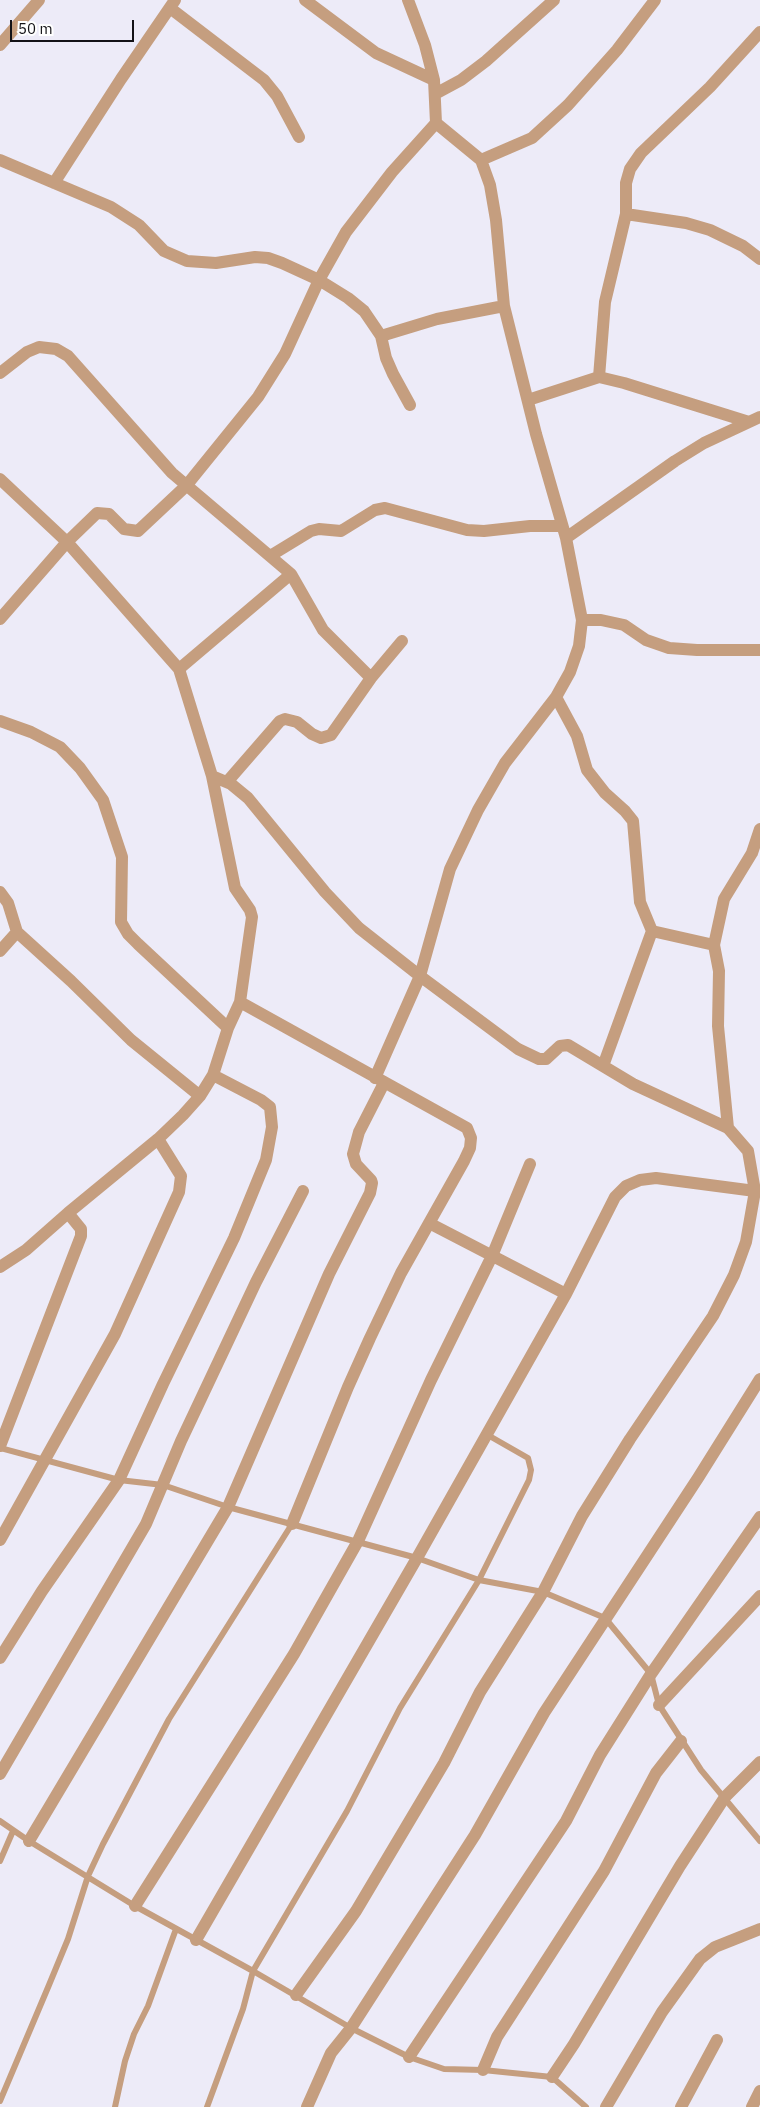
<!DOCTYPE html>
<style>
body{margin:0}
#map{position:relative;width:760px;height:2107px;overflow:hidden;background:#edebf8;font-family:"IBM Plex Sans",sans-serif}
canvas{display:block}
.scale{position:absolute;left:10px;top:20px;width:124px;height:22px;box-sizing:border-box;border:2px solid #131217;border-top:0;padding-left:6px;font-size:15px;line-height:18px;white-space:nowrap;color:#131217;-webkit-text-stroke:4px #fff;paint-order:stroke}
</style>
<div id="map">
<canvas width="760" height="2107"></canvas>
<div class="scale">50 m</div>
</div>
<script>
const ctx = document.querySelector('canvas').getContext('2d');
ctx.lineJoin = 'round';
const shape = rows => new Path2D(rows.map(r => 'M' + r).join(''));
function trace(path, color, width, dash) { ctx.strokeStyle = color; ctx.lineWidth = width; ctx.lineCap = dash ? 'butt' : 'round'; ctx.setLineDash(dash || []); ctx.stroke(path); }
const service = shape([
 [0,1448,119,1480,163,1485,228,1507,417,1558,479,1580,543,1592,605,1618,651,1674,659,1705,701,1770,760,1841],
 [0,1821,29,1841,135,1906,253,1971,351,2028,409,2057,444,2069,483,2070,552,2077,586,2107],
 [0,1861,13,1831],
 [0,2101,49,1985,68,1939,88,1876,103,1844,169,1719,292,1524],
 [115,2107,125,2061,134,2034,148,2006,176,1929],
 [207,2107,243,2009,253,1971,347,1811,400,1708,479,1580,529,1480,531,1470,528,1458,486,1434]
]);
const minor = shape([
 [305,0,376,53,434,80],
 [170,8,264,80,277,96,299,137],
 [0,45,39,0],
 [435,94,461,80,486,61,554,0],
 [0,160,111,207,139,225,164,251,187,261,216,263,255,257,268,258,282,263,319,280,348,298,364,311,381,336,437,319,504,306],
 [481,160,532,138,568,105,617,50,655,0],
 [54,183,121,79,175,0],
 [626,214,686,223,710,230,743,246,760,259],
 [381,336,386,358,393,374,410,405],
 [0,373,27,352,39,347,56,349,68,356,172,473,291,574,179,669],
 [599,377,605,302,626,214,626,183,630,169,641,153,710,87,760,32],
 [528,400,599,377,624,383,749,422],
 [0,479,67,542,0,619],
 [566,538,675,461,704,443,760,417],
 [270,556,311,531,319,529,341,531,375,510,385,508,467,530,484,531,530,526,562,526],
 [291,574,323,630,371,678],
 [582,620,601,620,624,625,646,640,669,648,697,650,760,650],
 [556,697,577,736,587,770,605,793,625,811,633,821,640,902,652,931,714,945],
 [0,721,31,732,60,747,80,768,103,800,122,857,121,922,128,934,138,944,228,1028],
 [212,776,231,784,248,798,325,892,359,928,420,976,518,1049,539,1059,546,1059,560,1046,568,1045,633,1084,728,1128,748,1151,755,1191],
 [227,782,280,721,285,719,297,722,312,734,321,738,331,735,371,678,402,641],
 [0,892,8,903,17,932,0,951],
 [17,932,71,981,131,1040,200,1096],
 [240,1002,252,917,250,910,235,888,212,776,179,669,67,542,97,513,109,514,124,529,138,531,186,486,258,397,285,354,319,280,346,232,392,172,436,123],
 [603,1066,652,931],
 [375,1078,420,976,450,869,478,810,505,763,556,697,570,672,579,646,582,620,566,538,536,434,504,306,496,220,490,185,481,160,436,123,434,80,425,45,408,0],
 [728,1128,718,1026,719,971,714,945,724,899,752,853,760,829],
 [429,1223,566,1294],
 [0,1267,26,1250,68,1213,158,1139,183,1115,200,1096,213,1075,228,1028,240,1002,467,1128,471,1138,470,1148,464,1161,401,1273,370,1338,348,1387,292,1524],
 [0,1446,81,1236,81,1229,68,1213],
 [0,1540,115,1334,179,1192,181,1176,158,1139],
 [0,1658,42,1591,119,1480,163,1384,234,1238,266,1160,272,1127,270,1107,261,1100,213,1075],
 [659,1705,760,1596],
 [0,1774,146,1524,181,1441,256,1282,303,1191],
 [29,1841,228,1507,329,1274,370,1193,372,1183,371,1180,356,1164,353,1154,359,1132,384,1083],
 [135,1906,294,1654,358,1541,431,1380,492,1256,530,1164],
 [196,1940,417,1558,566,1294,615,1197,626,1186,640,1180,656,1178,755,1191,746,1242,734,1275,713,1316,630,1439,582,1516,543,1592,480,1692,444,1763,356,1911,296,1995],
 [409,2057,566,1821,600,1755,651,1674,760,1517],
 [483,2070,497,2037,604,1871,656,1773,681,1741],
 [552,2077,574,2044,680,1866,725,1797,760,1762],
 [307,2107,331,2053,351,2028,475,1835,544,1713,698,1478,760,1379],
 [606,2107,662,2012,700,1959,715,1947,760,1929],
 [681,2107,717,2040],
 [752,2107,760,2091]
]);
trace(service, '#c59e7f', 6);
trace(minor, '#c59e7f', 12);
</script>
